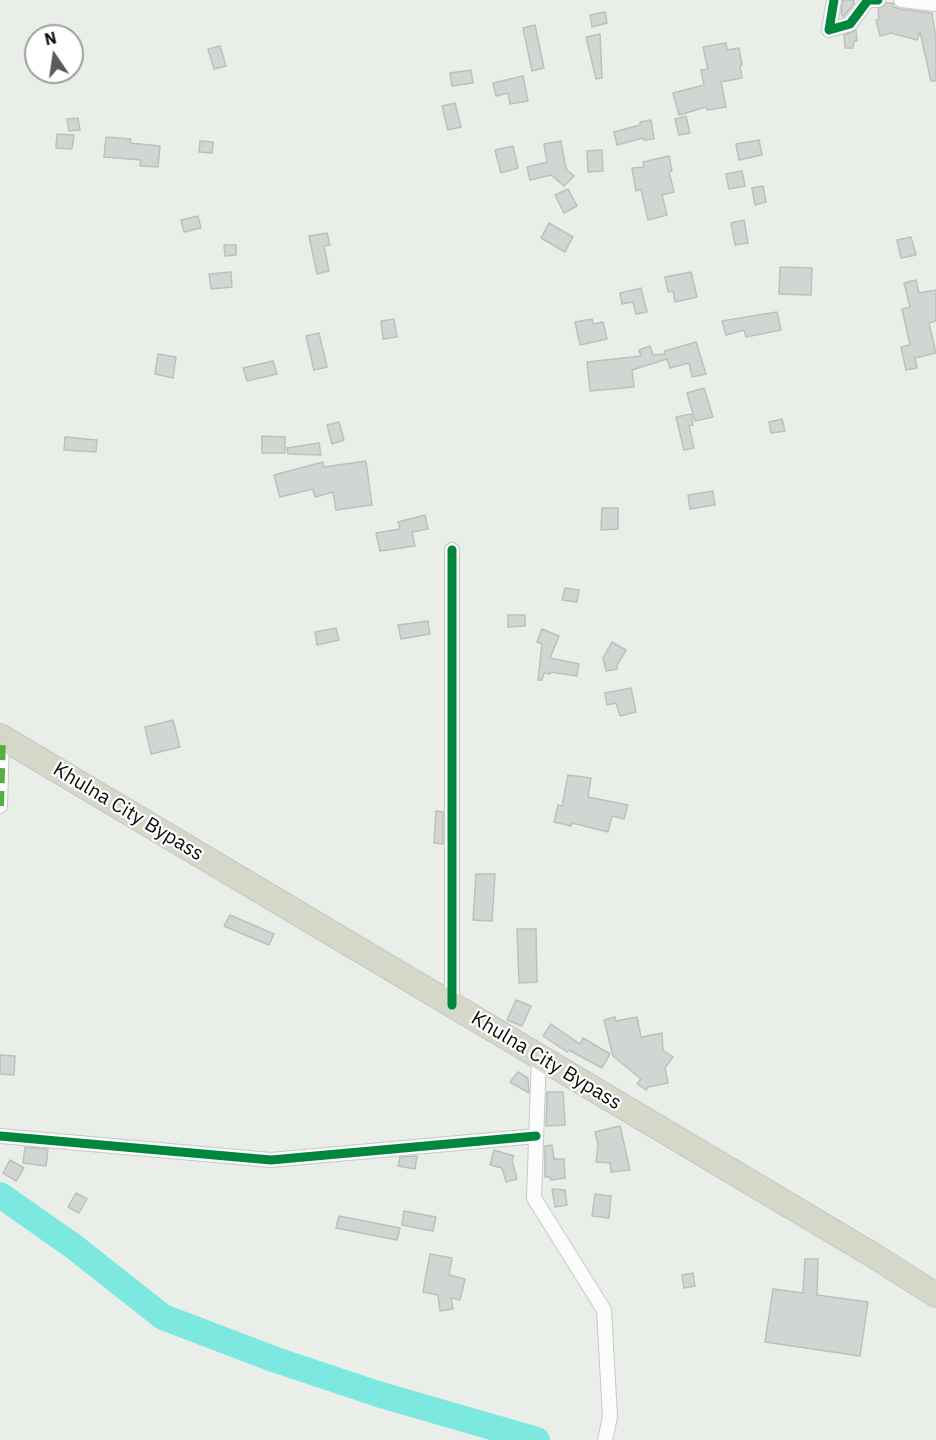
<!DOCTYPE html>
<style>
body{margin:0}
#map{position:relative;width:936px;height:1440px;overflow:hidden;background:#e9eee8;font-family:"IBM Plex Sans",sans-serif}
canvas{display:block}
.north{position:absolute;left:24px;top:24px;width:60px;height:60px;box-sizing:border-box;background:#fff;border:2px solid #9d9f9d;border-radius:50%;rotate:347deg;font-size:16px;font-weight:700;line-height:24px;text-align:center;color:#0a0e0a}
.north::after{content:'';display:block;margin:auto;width:21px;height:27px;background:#585c58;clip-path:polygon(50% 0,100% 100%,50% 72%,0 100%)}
</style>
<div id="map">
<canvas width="936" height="1440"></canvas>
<div class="north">N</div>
</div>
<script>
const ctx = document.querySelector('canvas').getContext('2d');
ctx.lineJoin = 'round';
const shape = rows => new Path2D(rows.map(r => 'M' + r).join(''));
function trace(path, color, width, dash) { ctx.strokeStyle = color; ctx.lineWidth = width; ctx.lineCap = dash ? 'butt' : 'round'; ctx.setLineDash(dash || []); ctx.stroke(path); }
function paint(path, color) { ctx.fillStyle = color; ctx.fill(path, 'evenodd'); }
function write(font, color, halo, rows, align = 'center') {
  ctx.font = font + ' "IBM Plex Sans",sans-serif'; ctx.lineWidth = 4.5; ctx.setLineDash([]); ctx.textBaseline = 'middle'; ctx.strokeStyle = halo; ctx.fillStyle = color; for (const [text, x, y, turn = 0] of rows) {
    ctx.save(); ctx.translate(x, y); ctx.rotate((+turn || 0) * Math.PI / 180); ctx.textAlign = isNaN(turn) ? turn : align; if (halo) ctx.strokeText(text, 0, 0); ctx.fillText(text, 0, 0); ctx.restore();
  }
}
const river = shape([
 [0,1195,73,1246,163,1317,276,1360,381,1395,537,1440]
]);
const building = shape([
 [843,0,854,0,854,4,843,17,841,13,843,0],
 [886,3,893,3,893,7,900,9,932,13,936,39,936,81,931,81,920,32,917,40,891,33,880,36,876,20,879,19,878,9,886,3],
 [605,12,607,23,592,27,590,15,605,12],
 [535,25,544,68,532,71,523,28,535,25],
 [856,30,857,41,854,41,853,48,845,48,844,35,856,30],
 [600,34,602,78,596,79,586,37,600,34],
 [726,43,727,50,739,48,742,65,740,66,742,78,721,82,726,107,707,110,706,107,679,115,673,93,704,85,701,70,708,69,703,47,726,43],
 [220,46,226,66,214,69,208,49,220,46],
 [471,70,473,83,452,86,450,73,471,70],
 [523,76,528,101,510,104,508,93,496,96,493,83,523,76],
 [455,103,461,127,448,130,442,106,455,103],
 [686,116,690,133,679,135,675,119,686,116],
 [78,118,80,130,69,131,67,119,78,118],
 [651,120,654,139,644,140,643,138,617,145,614,132,640,125,640,122,651,120],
 [57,134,74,135,72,149,56,148,57,134],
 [106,137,131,139,130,143,160,146,158,167,140,166,141,160,104,157,106,137],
 [759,140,762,155,739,160,736,144,759,140],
 [200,141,213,142,212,153,199,152,200,141],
 [561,141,566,169,574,176,564,186,551,175,530,180,527,167,547,162,544,144,561,141],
 [513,146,518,168,501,173,495,150,513,146],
 [602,150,603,171,588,172,587,151,602,150],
 [669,156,672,171,669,172,674,192,662,195,667,215,648,220,641,189,636,191,632,168,644,167,643,162,669,156],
 [742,171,745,186,729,189,726,174,742,171],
 [763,186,766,202,755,205,752,188,763,186],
 [568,189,577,206,564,213,555,195,568,189],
 [198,216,201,228,184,232,181,220,198,216],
 [744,220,748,243,735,245,731,223,744,220],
 [549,223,573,237,565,252,541,238,549,223],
 [327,233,330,245,324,246,329,271,317,274,309,236,327,233],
 [911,237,916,255,901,258,897,240,911,237],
 [224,245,236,245,236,255,225,256,224,245],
 [780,267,812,268,811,295,779,294,780,267],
 [231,272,232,287,211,289,209,274,231,272],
 [691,272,697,297,675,302,673,291,668,292,665,277,691,272],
 [916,280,919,293,936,290,936,321,929,323,936,353,915,358,917,368,906,370,901,347,910,345,902,309,910,307,904,283,916,280],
 [641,288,647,312,636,314,633,302,622,304,620,293,641,288],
 [777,312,781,330,746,337,744,330,726,335,722,321,777,312],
 [394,319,397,337,383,339,381,321,394,319],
 [592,319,593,324,603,322,607,339,580,345,575,322,592,319],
 [319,333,327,367,314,370,306,336,319,333],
 [696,342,706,374,692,377,689,363,670,368,667,359,632,370,634,387,590,391,587,362,641,356,639,350,650,346,653,355,665,354,665,351,696,342],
 [158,354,176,357,173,378,155,374,158,354],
 [273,361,277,374,247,381,243,368,273,361],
 [704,388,713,417,695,421,687,393,704,388],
 [691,414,693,425,689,426,694,448,684,450,676,417,691,414],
 [782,419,785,431,771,433,769,422,782,419],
 [339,422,344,440,332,444,327,425,339,422],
 [262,436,285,437,285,453,262,453,262,436],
 [65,437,97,440,96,452,64,450,65,437],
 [319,443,321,455,288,454,287,448,319,443],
 [366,461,372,505,336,510,333,492,315,497,313,489,280,497,274,475,323,462,324,467,366,461],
 [713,491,715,505,690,509,688,495,713,491],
 [602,508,618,508,618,529,601,530,602,508],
 [425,515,428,529,412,532,415,546,380,551,376,533,400,529,398,522,425,515],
 [565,588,579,590,577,602,562,600,565,588],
 [508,615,525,615,525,626,508,627,508,615],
 [428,621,430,634,401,639,398,625,428,621],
 [336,628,339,640,317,645,315,632,336,628],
 [542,629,559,636,550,658,579,664,577,676,550,672,550,674,544,673,542,680,538,680,542,644,537,642,542,629],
 [612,642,626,650,617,665,617,669,606,671,603,658,612,642],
 [631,688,636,712,620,716,616,703,607,705,605,693,631,688],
 [173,720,180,747,151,754,145,727,173,720],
 [568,775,591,778,588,797,628,805,624,819,612,816,608,832,572,823,571,826,554,822,558,805,562,806,568,775],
 [436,811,443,812,443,844,434,843,436,811],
 [476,874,495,874,492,921,473,920,476,874],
 [230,915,274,934,269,945,224,926,230,915],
 [517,929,536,929,537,982,519,983,517,929],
 [516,1000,531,1006,522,1026,507,1020,516,1000],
 [615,1017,616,1021,637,1017,641,1037,662,1033,663,1050,673,1057,665,1068,668,1083,648,1087,646,1090,637,1084,641,1079,613,1056,604,1020,615,1017],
 [551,1024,580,1044,583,1038,610,1054,602,1068,569,1050,567,1052,543,1036,551,1024],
 [0,1055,15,1056,14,1075,0,1074,0,1055],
 [518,1072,528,1078,529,1093,510,1082,518,1072],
 [547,1092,563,1092,565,1125,546,1126,547,1092],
 [620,1126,630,1170,611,1172,610,1163,596,1162,598,1145,595,1132,620,1126],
 [552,1145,554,1159,564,1159,565,1178,551,1180,550,1177,545,1177,545,1146,552,1145],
 [25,1147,48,1149,46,1166,23,1163,25,1147],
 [494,1150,514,1156,512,1160,517,1179,506,1182,502,1168,490,1165,494,1150],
 [417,1156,415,1169,398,1166,400,1157,417,1156],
 [10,1160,24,1168,16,1181,3,1173,10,1160],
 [552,1189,565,1190,567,1205,555,1207,552,1189],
 [76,1193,87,1199,79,1213,68,1207,76,1193],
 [595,1194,611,1196,609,1218,592,1216,595,1194],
 [404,1211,436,1217,433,1231,402,1225,404,1211],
 [339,1216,400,1228,397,1240,336,1228,339,1216],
 [430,1254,452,1258,449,1275,465,1279,460,1300,451,1298,453,1309,440,1311,438,1295,423,1292,430,1254],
 [805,1259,818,1259,817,1295,868,1302,860,1356,765,1342,773,1289,803,1293,805,1259],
 [693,1273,695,1286,684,1288,682,1275,693,1273]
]);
const street = shape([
 [834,0,829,30,850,24,868,0,878,0],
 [901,0,936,4],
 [452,550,452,1005],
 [0,806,2,737],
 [539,1056,534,1198,604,1310,610,1417,605,1440],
 [0,1136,271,1160,536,1136]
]);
const highway = shape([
 [0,736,871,1254,936,1295]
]);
const quiet = shape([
 [0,806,2,737]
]);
const cycleway = shape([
 [834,0,829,30,850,24,868,0,878,0],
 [452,550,452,1005],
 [0,1136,271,1160,536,1136]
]);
const streetNames = [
 ["Khulna City Bypass",128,812,31],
 ["Khulna City Bypass",546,1061,31]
];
trace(river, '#7de8df', 26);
paint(building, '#d1d6d2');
trace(building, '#bcc1bd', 1.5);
trace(street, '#c5c9c5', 16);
trace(highway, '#c6c8c6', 26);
trace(street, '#fcfcfc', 14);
trace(highway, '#d5d8c9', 24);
trace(quiet, '#54b044', 8, [15, 8]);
trace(cycleway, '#00873e', 9);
write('20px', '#0a0e0a', '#fff', streetNames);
</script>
